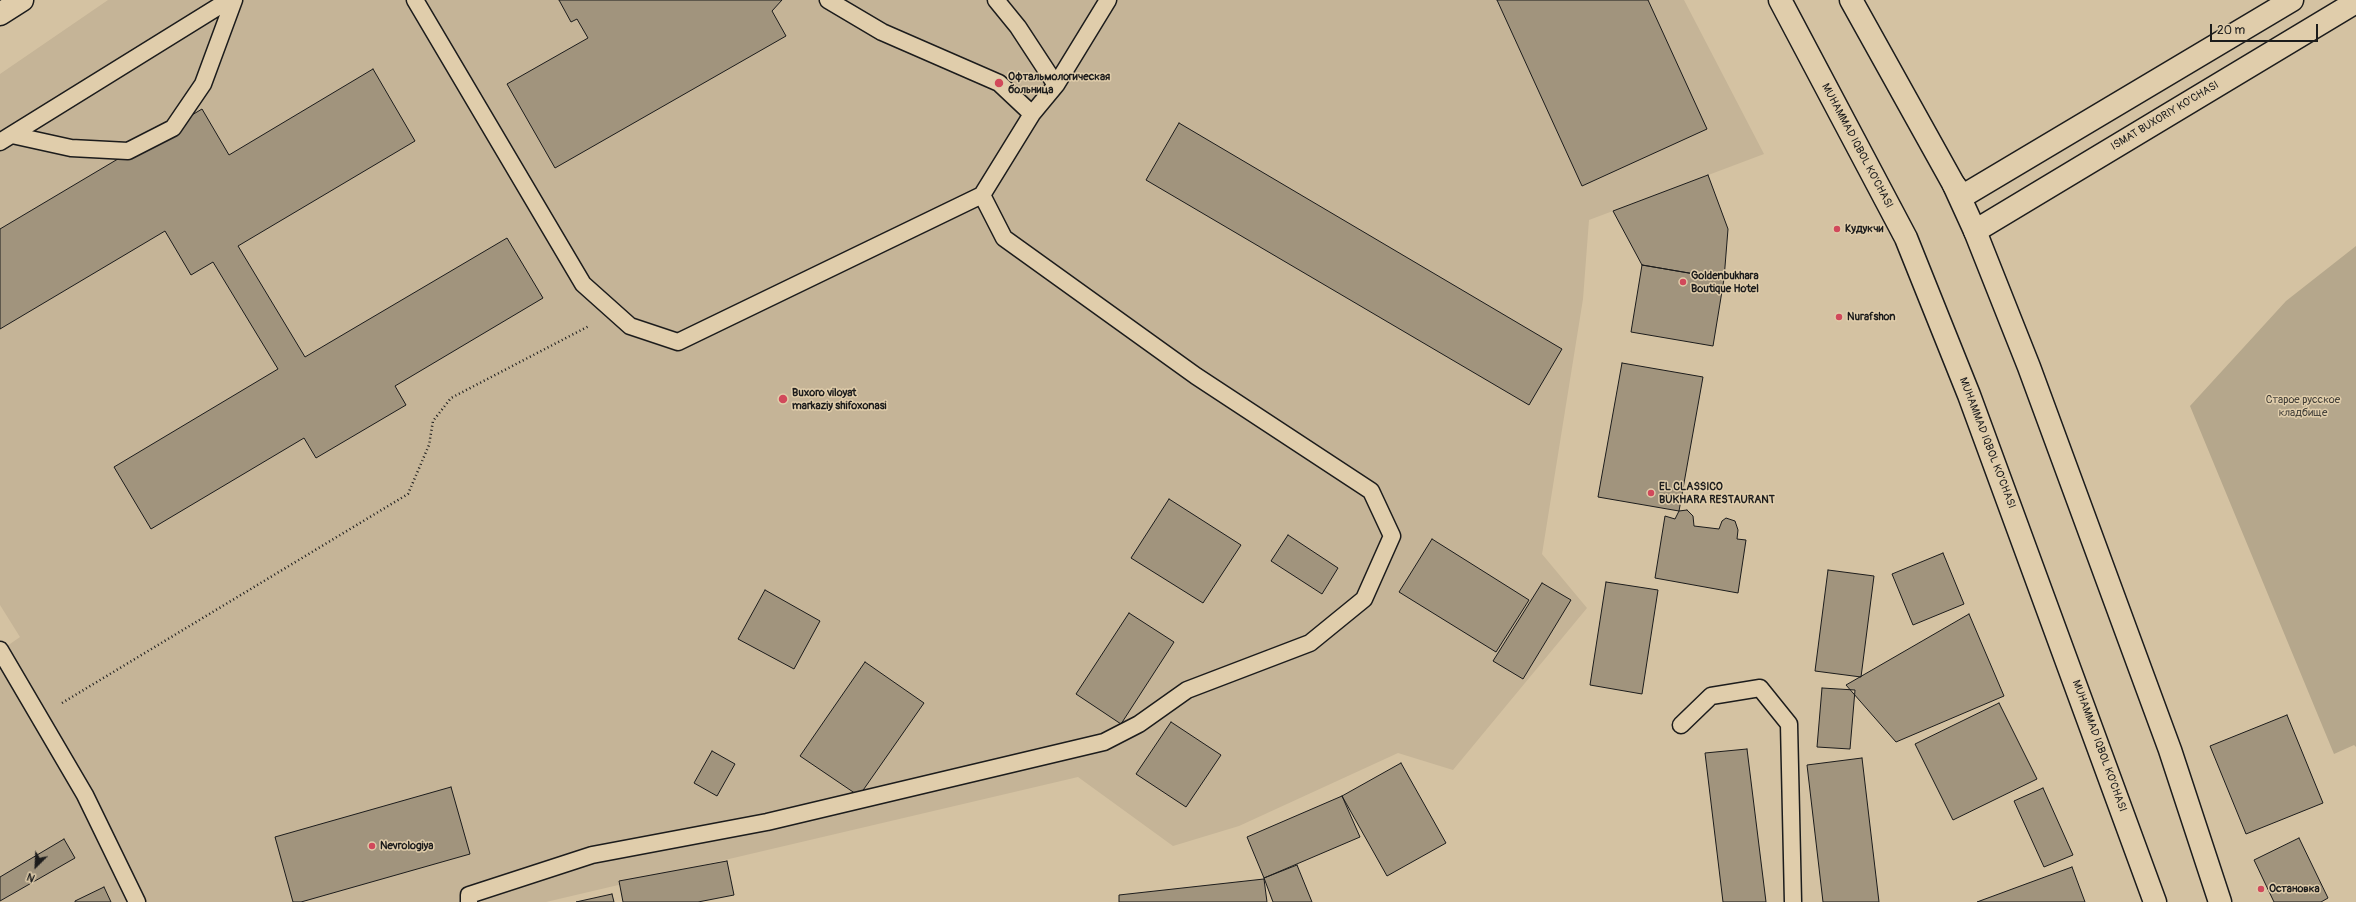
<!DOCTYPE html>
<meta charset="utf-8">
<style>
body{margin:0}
#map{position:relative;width:2356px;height:902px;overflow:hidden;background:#d4c2a2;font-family:Pangolin,sans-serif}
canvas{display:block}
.north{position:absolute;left:16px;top:846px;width:40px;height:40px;-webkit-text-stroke:3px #e0cdab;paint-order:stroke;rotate:204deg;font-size:11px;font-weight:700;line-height:16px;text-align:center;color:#1c1c1c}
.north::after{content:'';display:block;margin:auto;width:14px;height:18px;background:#1c1c1c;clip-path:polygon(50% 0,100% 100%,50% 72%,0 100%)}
.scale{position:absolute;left:2210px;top:24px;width:108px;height:18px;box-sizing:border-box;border:2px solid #1c1c1c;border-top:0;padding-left:5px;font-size:12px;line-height:14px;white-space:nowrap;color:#1c1c1c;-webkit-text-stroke:3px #e0cdab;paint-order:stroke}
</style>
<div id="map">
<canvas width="2356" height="902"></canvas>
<div class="north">N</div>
<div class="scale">20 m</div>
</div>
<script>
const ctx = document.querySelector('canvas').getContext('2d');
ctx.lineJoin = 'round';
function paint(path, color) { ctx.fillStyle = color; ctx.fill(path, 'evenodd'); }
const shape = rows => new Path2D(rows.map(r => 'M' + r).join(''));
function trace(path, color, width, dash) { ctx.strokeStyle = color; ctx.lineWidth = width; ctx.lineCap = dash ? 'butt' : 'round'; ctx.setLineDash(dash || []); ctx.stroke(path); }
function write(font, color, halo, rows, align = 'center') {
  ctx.font = font + ' Pangolin,sans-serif'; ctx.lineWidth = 3; ctx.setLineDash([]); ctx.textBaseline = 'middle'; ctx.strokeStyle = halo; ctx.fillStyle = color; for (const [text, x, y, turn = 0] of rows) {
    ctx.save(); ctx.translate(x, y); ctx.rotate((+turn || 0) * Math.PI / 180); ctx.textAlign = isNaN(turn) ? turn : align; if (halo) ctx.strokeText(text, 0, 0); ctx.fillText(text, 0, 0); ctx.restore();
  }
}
const built = shape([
 [108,0,1684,0,1764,154,1589,220,1583,299,1542,554,1587,608,1453,770,1398,753,1239,826,1173,846,1078,777,546,902,0,902,0,651,20,637,0,605,0,74]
]);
const green = shape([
 [2356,246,2356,747,2354,745,2334,754,2190,406,2286,301]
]);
const building = shape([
 [559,0,782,0,772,11,786,36,555,168,507,84,588,38,577,19,571,22,559,0],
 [1497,0,1648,0,1707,129,1582,186,1497,0],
 [373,69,415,141,238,246,305,357,507,238,543,298,395,386,406,405,316,458,304,438,151,529,114,467,278,369,213,262,191,275,165,231,0,329,0,229,202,109,229,155,373,69],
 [1179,123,1562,349,1529,405,1146,180,1179,123],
 [1708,175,1728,229,1724,279,1642,265,1613,211,1708,175],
 [1642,265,1724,279,1713,346,1631,332,1642,265],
 [1622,363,1703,377,1679,511,1598,497,1622,363],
 [1169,499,1241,545,1203,603,1131,558,1169,499],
 [1687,510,1693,516,1694,526,1719,529,1722,521,1726,518,1735,521,1738,530,1737,539,1746,540,1738,593,1655,578,1665,516,1675,519,1679,511,1687,510],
 [1288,535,1338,568,1322,594,1271,561,1288,535],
 [1432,539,1529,600,1496,652,1399,592,1432,539],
 [1943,553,1964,604,1913,625,1892,574,1943,553],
 [1828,570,1874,576,1861,677,1815,671,1828,570],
 [1606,582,1658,590,1642,694,1590,685,1606,582],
 [1542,583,1571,600,1523,679,1493,661,1542,583],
 [765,590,820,621,794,669,738,639,765,590],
 [1129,613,1174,642,1121,724,1076,694,1129,613],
 [1969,614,2004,696,1896,742,1846,685,1969,614],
 [865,662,924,703,859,796,800,756,865,662],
 [1822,688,1855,690,1850,749,1817,747,1822,688],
 [1999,703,2037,779,1953,820,1915,744,1999,703],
 [2287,715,2323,803,2246,834,2210,746,2287,715],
 [1171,722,1221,755,1186,807,1136,774,1171,722],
 [1747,749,1766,902,1723,902,1705,753,1747,749],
 [712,751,735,764,717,796,694,783,712,751],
 [1862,758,1879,902,1823,902,1807,765,1862,758],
 [1401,763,1446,843,1387,876,1342,796,1401,763],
 [451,787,470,854,301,902,293,902,275,837,451,787],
 [2043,788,2073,855,2044,867,2014,801,2043,788],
 [1342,796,1360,837,1264,878,1247,837,1342,796],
 [2299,838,2328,898,2321,902,2274,902,2254,860,2299,838],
 [64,839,75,858,0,901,0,877,64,839],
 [727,861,734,895,698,902,623,902,619,881,727,861],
 [1297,865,1312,902,1273,902,1264,878,1297,865],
 [2072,867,2085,902,1977,902,2072,867],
 [1264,879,1267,902,1119,902,1119,895,1264,879],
 [104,887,111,902,75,902,75,901,104,887],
 [612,894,614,902,576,902,612,894]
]);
const path = shape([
 [62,703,408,494,429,445,433,421,451,398,589,326]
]);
const service = shape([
 [415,0,583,284,630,326,678,342,982,195],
 [828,0,882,32,999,83,1032,114],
 [1056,85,1108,0],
 [12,135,71,148,128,151,173,128,203,84,234,0],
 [0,142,229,0],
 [0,650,85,795,137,902],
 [1681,725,1711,696,1760,688,1789,724,1793,902],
 [469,902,469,895,592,855,767,822,1104,742,1139,724,1187,690,1310,643,1364,599,1392,536,1371,491,1196,376,1004,238,982,195,1032,114,1056,85,1018,27,996,0]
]);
const minor = shape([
 [0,14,22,0],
 [1954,185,1963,196,2292,0],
 [1975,231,2356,2]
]);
const primary = shape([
 [1780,0,1906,238,1969,395,2155,902],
 [1851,0,1954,185,1975,231,2029,367,2170,750,2220,902]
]);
const markers = [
 [999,83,5,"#d1495b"],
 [1837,229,4,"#d1495b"],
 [1683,282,4,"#d1495b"],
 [1839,317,4,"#d1495b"],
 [783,399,5,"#d1495b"],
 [1651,493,4,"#d1495b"],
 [372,846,4,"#d1495b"],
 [2261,889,4,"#d1495b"]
];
const poiNames = [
 ["Офтальмологическая",1008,77],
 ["больница",1008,90],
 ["Кудукчи",1845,229],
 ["Goldenbukhara",1691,276],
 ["Boutique Hotel",1691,289],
 ["Nurafshon",1847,317],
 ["Buxoro viloyat",792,393],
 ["markaziy shifoxonasi",792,406],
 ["EL CLASSICO",1659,487],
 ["BUKHARA RESTAURANT",1659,500],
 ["Nevrologiya",380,846],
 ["Остановка",2269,889]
];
const streetNames = [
 ["ISMAT BUXORIY KO'CHASI",2165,116,-31],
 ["MUHAMMAD IQBOL KO'CHASI",1857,146,62],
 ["MUHAMMAD IQBOL KO'CHASI",1987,443,69],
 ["MUHAMMAD IQBOL KO'CHASI",2099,746,70]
];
const parkNames = [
 ["Старое русское",2303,400],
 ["кладбище",2303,413]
];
paint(built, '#c5b497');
paint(green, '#b5a78c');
paint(building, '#a1947d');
trace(building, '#1c1c1c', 1);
trace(service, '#1c1c1c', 19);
trace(minor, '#1c1c1c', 25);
trace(primary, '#1c1c1c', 25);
trace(path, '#1c1c1c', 2.5, [1, 3]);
trace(service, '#e0cdab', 16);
trace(minor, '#e0cdab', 22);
trace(primary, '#e0cdab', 22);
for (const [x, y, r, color] of markers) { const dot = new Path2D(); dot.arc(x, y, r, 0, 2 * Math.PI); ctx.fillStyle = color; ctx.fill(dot); trace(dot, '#e0cdab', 1.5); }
write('bold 11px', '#1c1c1c', '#e0cdab', poiNames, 'left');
write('11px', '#1c1c1c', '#e0cdab', streetNames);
write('11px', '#423f38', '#e0cdab', parkNames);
</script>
